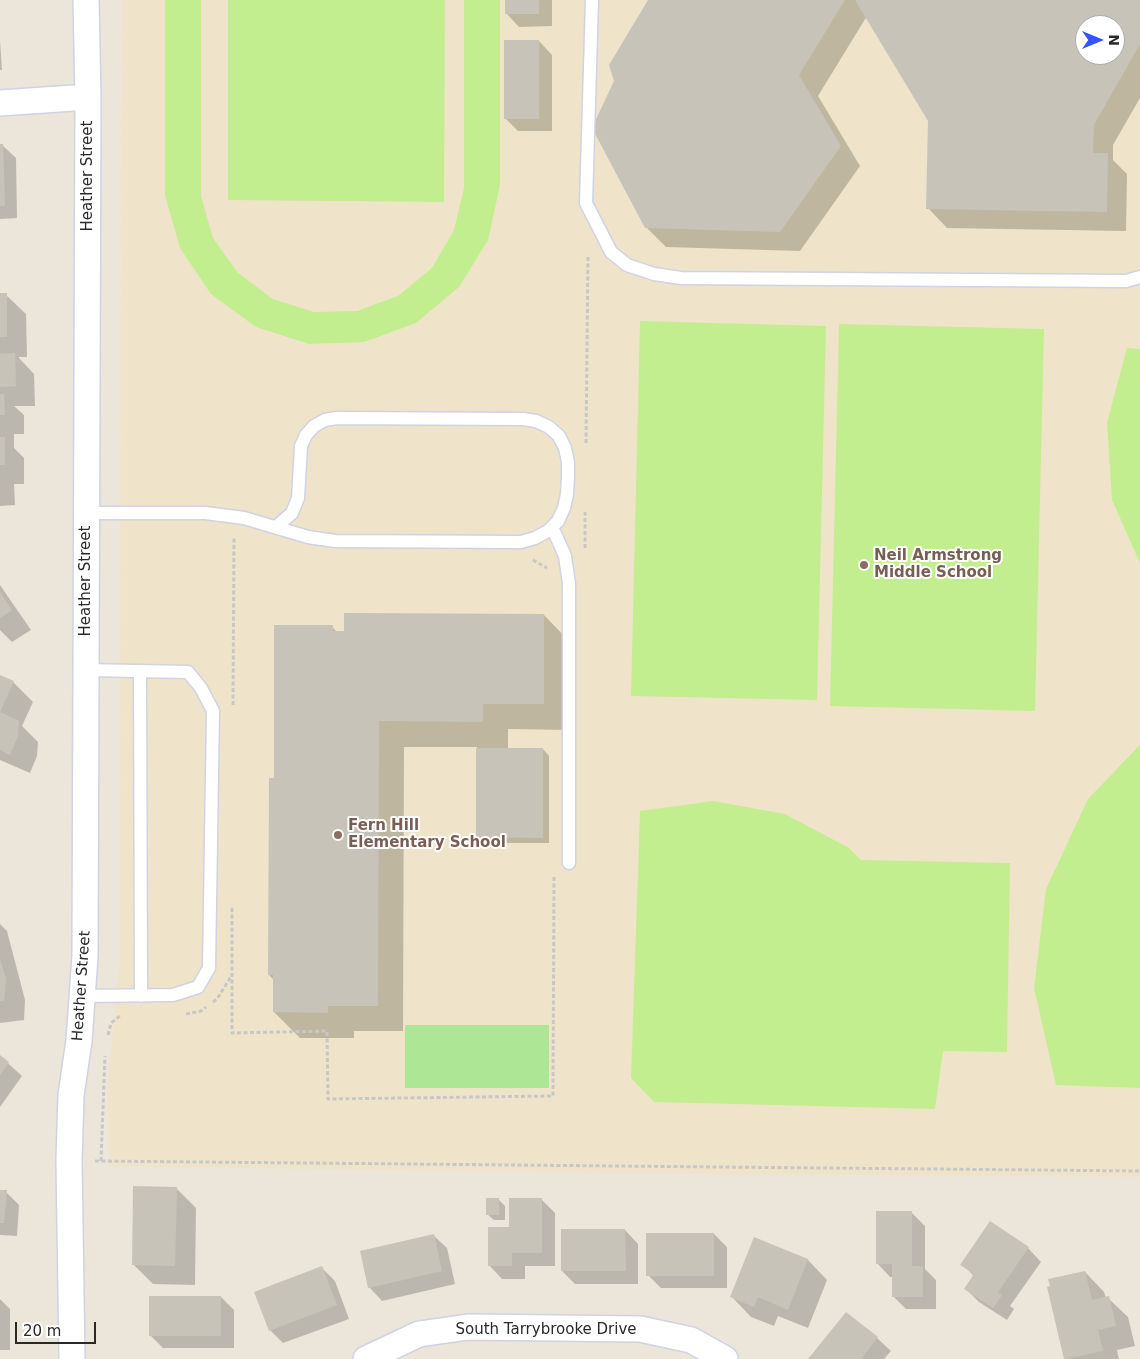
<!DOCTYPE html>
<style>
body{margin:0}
#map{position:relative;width:1140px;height:1359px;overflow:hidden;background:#ece5da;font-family:"DejaVu Sans",sans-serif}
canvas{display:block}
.north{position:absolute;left:1075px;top:15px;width:50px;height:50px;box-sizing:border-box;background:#fff;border:1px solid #a9a9a9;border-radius:50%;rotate:90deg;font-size:14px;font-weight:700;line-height:20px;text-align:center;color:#292929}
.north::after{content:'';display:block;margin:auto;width:18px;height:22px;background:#3554ff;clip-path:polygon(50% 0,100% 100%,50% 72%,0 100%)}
.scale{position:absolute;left:15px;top:1322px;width:81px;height:22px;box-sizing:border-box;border:2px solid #292929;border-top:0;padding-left:6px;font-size:15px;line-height:18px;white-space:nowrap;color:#292929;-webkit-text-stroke:4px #fff;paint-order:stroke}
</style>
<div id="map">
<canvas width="1140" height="1359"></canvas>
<div class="north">N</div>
<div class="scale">20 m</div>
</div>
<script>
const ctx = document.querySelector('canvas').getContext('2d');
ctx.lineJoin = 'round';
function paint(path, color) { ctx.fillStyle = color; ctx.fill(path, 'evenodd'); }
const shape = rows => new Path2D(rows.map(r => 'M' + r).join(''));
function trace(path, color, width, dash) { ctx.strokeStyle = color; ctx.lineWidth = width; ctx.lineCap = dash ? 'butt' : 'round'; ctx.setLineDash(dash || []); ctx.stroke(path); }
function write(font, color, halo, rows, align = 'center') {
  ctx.font = font + ' "DejaVu Sans",sans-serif'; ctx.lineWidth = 4; ctx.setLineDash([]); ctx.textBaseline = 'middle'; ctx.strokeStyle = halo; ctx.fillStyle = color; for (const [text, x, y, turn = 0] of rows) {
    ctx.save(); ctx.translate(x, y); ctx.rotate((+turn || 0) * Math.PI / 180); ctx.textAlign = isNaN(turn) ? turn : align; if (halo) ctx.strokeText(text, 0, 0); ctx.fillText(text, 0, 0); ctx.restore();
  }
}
const education = shape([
 [121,0,1140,0,1140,1177,559,1173,109,1166,108,1080,120,960],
 [1085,25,1115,25,1115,55,1085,55]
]);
const green = shape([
 [405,1025,549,1025,549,1088,405,1088]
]);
const pitch = shape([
 [165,0,201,0,201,196,213,238,238,273,273,299,314,312,357,311,398,296,432,268,454,230,464,188,464,0,500,0,500,185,488,240,459,287,416,323,364,342,309,344,256,327,211,294,180,248,165,195],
 [228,0,445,0,444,202,228,200],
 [640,321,826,326,817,700,631,696],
 [839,324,1044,329,1035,711,830,706],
 [1127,348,1140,349,1140,563,1112,500,1107,423],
 [1140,745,1140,1088,1056,1085,1034,988,1046,889,1088,799],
 [713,801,785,814,849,848,861,860,1010,863,1007,1052,943,1051,935,1109,654,1102,631,1078,640,811]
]);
const shadow = shape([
 [506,0,552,0,552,26,519,27,506,13],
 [650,0,1140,0,1140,98,1113,145,1113,160,1127,174,1126,231,947,228,928,208,929,120,867,16,818,96,860,166,800,251,666,247,646,227],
 [1085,25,1115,25,1115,55,1085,55],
 [0,40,2,70,0,70],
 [539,41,552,55,552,131,518,131,505,118],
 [0,145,2,145,16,158,17,218,0,219],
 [0,295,6,295,26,314,27,357,19,357,19,358,34,374,35,406,14,406,24,415,24,434,14,434,14,448,24,458,24,484,14,484,15,505,0,506],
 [0,585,31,630,12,642,0,630],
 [544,615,569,641,569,730,508,729,508,749,543,749,549,756,549,843,483,843,477,837,477,747,404,747,403,1031,354,1031,354,1038,300,1038,274,1012,274,980,269,975,275,780,332,627,338,633],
 [0,676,13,682,33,702,22,726,38,742,37,756,30,773,0,760],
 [0,924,7,931,25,1000,24,1020,0,1023],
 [0,1056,22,1076,0,1107],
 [176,1188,196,1208,195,1285,153,1284,133,1264],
 [0,1191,6,1192,19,1205,17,1236,0,1235],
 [499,1200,505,1206,505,1220,494,1220,487,1214],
 [542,1200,555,1213,555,1266,525,1266,525,1279,502,1279,489,1265,510,1228],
 [911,1212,925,1226,925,1269,936,1280,936,1309,906,1309,893,1296,893,1277,890,1277,877,1263],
 [625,1230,638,1244,638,1284,575,1284,562,1271],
 [714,1234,727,1247,727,1288,661,1288,648,1275],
 [433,1235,447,1248,455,1284,382,1301,369,1287],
 [755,1239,808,1260,827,1280,808,1328,778,1316,774,1326,751,1317,732,1297],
 [1028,1248,1041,1262,1010,1306,1014,1309,1007,1320,979,1302,965,1288,974,1276,962,1264],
 [322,1268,335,1281,349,1319,283,1343,270,1330],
 [1085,1272,1104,1292,1106,1298,1108,1298,1128,1317,1135,1346,1117,1350,1119,1359,1065,1359,1049,1288],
 [221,1297,234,1310,234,1348,163,1348,150,1335],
 [0,1299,10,1309,10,1350,0,1350],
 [846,1313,877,1338,891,1351,884,1359,810,1359]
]);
const building = shape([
 [505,0,539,0,539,14,505,14],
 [648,0,845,0,799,75,841,146,780,232,645,228,592,128,614,81,609,65],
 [855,0,1140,0,1140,44,1094,125,1093,153,1108,153,1107,212,926,209,928,121],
 [1085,25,1115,25,1115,55,1085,55],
 [504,40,539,40,539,119,504,119],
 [0,144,3,144,5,206,0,206],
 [0,293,7,293,7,337,0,337],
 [15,353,16,386,0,387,0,354],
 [0,394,4,394,5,415,0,415],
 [0,437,5,437,5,465,0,465],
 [0,592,12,610,0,618],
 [344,613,544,614,544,704,483,704,483,722,379,721,378,1006,328,1006,328,1013,273,1012,273,975,268,975,269,778,274,778,274,625,333,625,333,631,344,631],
 [0,675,14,681,0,712,19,721,18,736,10,755,0,750],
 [476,748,543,748,543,838,476,837],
 [0,959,6,979,4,1001,0,1001],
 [0,1055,9,1062,0,1075],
 [133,1186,177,1187,175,1266,132,1265],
 [0,1190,7,1190,4,1223,0,1223],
 [486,1198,499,1198,499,1215,486,1215],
 [509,1198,542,1198,542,1253,512,1253,512,1266,488,1266,488,1227,509,1227],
 [876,1211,912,1211,912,1266,923,1266,923,1297,892,1297,892,1264,876,1264],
 [990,1221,1029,1247,998,1292,1002,1295,993,1308,964,1289,974,1274,960,1265],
 [561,1229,625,1229,626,1271,561,1271],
 [646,1233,714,1233,714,1276,646,1276],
 [434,1234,442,1271,368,1288,360,1251],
 [754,1237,808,1259,788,1310,758,1297,754,1307,730,1297],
 [322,1266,337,1305,269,1331,254,1292],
 [1085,1271,1092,1300,1109,1296,1116,1326,1098,1330,1103,1351,1064,1359,1047,1287,1050,1286,1048,1279],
 [149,1296,221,1296,221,1336,149,1336],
 [846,1312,878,1337,861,1359,808,1359]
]);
const path = shape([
 [586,443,588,255],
 [585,548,585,512],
 [533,560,547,568],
 [233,705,234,536],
 [232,908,232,1033,327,1031,328,1099,553,1096,554,876],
 [213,1002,217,999,232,975],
 [186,1014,201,1011,206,1007],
 [108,1035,111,1023,120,1016],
 [95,1161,1140,1171],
 [101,1161,105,1056]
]);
const service = shape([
 [592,0,586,203,611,252,627,265,654,274,681,278,1126,281,1140,277],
 [87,513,205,513,244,518,308,537,335,541,521,542,535,538,548,531,558,521,564,508,567,494,568,477,568,462,565,448,559,436,549,427,536,421,523,419,337,418,325,420,314,426,306,435,301,446,298,498,292,513,276,527],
 [552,527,565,556,569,584,569,863],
 [140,671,141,996],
 [82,996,173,995,198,987,209,968,213,711,201,688,188,672,86,670]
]);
const minor = shape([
 [0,103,88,97],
 [72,1359,69,1161,71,1095,79,1041,85,956,88,97,86,0],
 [366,1359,419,1334,468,1327,640,1329,691,1340,725,1359]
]);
const markers = [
 [864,565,5,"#8d6e63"],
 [338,835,5,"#8d6e63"]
];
const streetNames = [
 ["Heather Street",88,176,-90],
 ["Heather Street",86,581,-90],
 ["Heather Street",82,986,-86],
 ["South Tarrybrooke Drive",546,1330]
];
const educationNames = [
 ["Neil Armstrong",874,556],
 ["Middle School",874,573],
 ["Fern Hill",348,826],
 ["Elementary School",348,843]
];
paint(education, '#efe4c9');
paint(green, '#ade694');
paint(pitch, '#c3ee8f');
paint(shadow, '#0003');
paint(building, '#c7c3b9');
trace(service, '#cfd3e3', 15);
trace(minor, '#cfd3e3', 28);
trace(path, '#c7c7c7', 3, [4, 2.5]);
trace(service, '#fff', 12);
trace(minor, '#fff', 25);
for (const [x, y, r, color] of markers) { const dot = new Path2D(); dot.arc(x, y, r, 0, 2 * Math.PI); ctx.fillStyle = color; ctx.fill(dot); trace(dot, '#fff', 2); }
write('15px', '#292929', '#fff', streetNames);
write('bold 15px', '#785e54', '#fff', educationNames, 'left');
</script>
